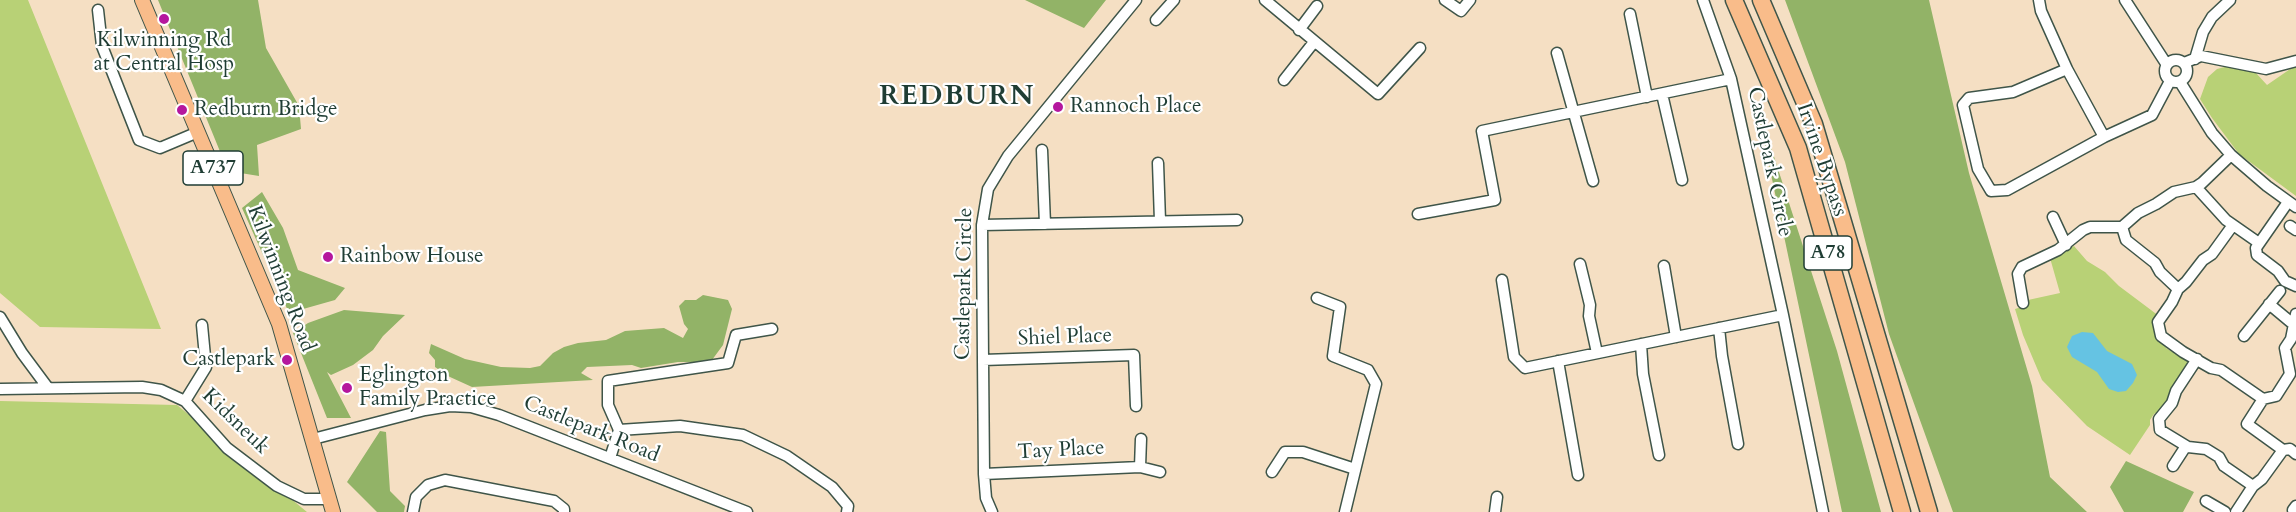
<!DOCTYPE html>
<style>
body{margin:0}
canvas{display:block;background:#f5dfc3}
</style>
<canvas width="2296" height="512"></canvas>
<script>
const ctx = document.querySelector('canvas').getContext('2d');
ctx.lineJoin = 'round';
function paint(path, color) { ctx.fillStyle = color; ctx.fill(path, 'evenodd'); }
const shape = rows => new Path2D(rows.map(r => 'M' + r).join(''));
function trace(path, color, width, dash) { ctx.strokeStyle = color; ctx.lineWidth = width; ctx.lineCap = dash ? 'butt' : 'round'; ctx.setLineDash(dash || []); ctx.stroke(path); }
function write(font, color, halo, rows, align = 'center') {
  ctx.font = font + ' Cardo,serif'; ctx.lineWidth = 4.5; ctx.setLineDash([]); ctx.textBaseline = 'middle'; ctx.strokeStyle = halo; ctx.fillStyle = color; for (const [text, x, y, turn = 0] of rows) {
    ctx.save(); ctx.translate(x, y); ctx.rotate((+turn || 0) * Math.PI / 180); ctx.textAlign = isNaN(turn) ? turn : align; if (halo) ctx.strokeText(text, 0, 0); ctx.fillText(text, 0, 0); ctx.restore();
  }
}
const green = shape([
 [0,0,28,0,161,329,40,327,0,293],
 [2232,65,2256,73,2267,85,2296,65,2296,196,2239,154,2212,118,2200,99,2208,77,2217,69],
 [2074,246,2087,261,2105,272,2119,286,2159,316,2166,348,2177,355,2182,354,2188,358,2189,364,2165,408,2154,414,2150,420,2150,425,2130,455,2087,426,2042,380,2023,335,2015,309,2025,306,2028,300,2060,293,2050,258],
 [0,401,177,405,307,512,0,512]
]);
const forest = shape([
 [158,0,258,0,266,48,299,106,301,129,257,145,259,176,228,171],
 [1025,0,1106,0,1084,28],
 [1785,0,1929,0,1969,173,2032,386,2050,477,2087,512,1953,512,1889,334,1845,162],
 [1755,98,1837,351,1881,512,1842,512],
 [262,192,283,228,298,270,345,288,335,300,289,313,242,208],
 [703,295,728,300,732,309,723,345,712,360,697,362,678,362,641,368,632,365,587,367,581,373,593,380,472,387,450,377,435,367,435,360,429,353,431,344,465,359,501,367,530,368,540,366,553,353,564,347,578,343,606,340,625,331,664,328,683,338,688,329,684,324,679,306,685,300,696,300],
 [344,310,405,315,383,336,373,350,353,365,331,375,327,372,351,418,327,418,293,333,308,323],
 [380,431,386,432,390,491,405,506,404,512,377,512,347,482],
 [2126,461,2194,492,2183,512,2124,512,2110,487]
]);
const water = shape([
 [2082,332,2093,333,2107,351,2132,364,2137,375,2133,383,2126,391,2118,392,2109,389,2097,372,2072,357,2067,347,2072,336]
]);
const minor = shape([
 [1265,0,1378,94,1420,48],
 [1445,0,1461,11,1470,0],
 [1703,0,1731,79,1783,315,1823,512],
 [2039,0,2041,11,2067,69],
 [2125,0,2167,65],
 [98,10,102,46,139,140,160,148,198,132],
 [1630,14,1647,97],
 [1156,20,1174,0],
 [1299,30,1317,6],
 [1557,53,1593,181],
 [2195,59,2203,32,2212,17,2230,0],
 '2165 71a11 11 0 1 1 22 0a11 11 0 1 1-22 0Z',
 [2184,63,2201,56,2266,69,2296,61],
 [1284,80,1314,42],
 [2180,82,2212,133,2231,155,2267,186,2296,207],
 [1662,94,1682,180],
 [2104,137,2067,69,2013,92,1969,98,1963,105,1978,169,1991,191,2007,190,2104,137,2152,115,2170,81],
 [1042,150,1045,224],
 [1158,163,1160,221],
 [2196,187,2226,220,2259,243],
 [2288,202,2256,248,2257,255,2278,271,2285,281,2296,286],
 [1418,214,1495,200,1482,131,1731,79],
 [2053,217,2066,245],
 [982,225,1237,220],
 [2233,225,2212,254,2203,260,2186,282,2178,289,2172,302,2158,322,2161,336,2183,352,2211,368,2221,370,2263,399],
 [2290,226,2296,230],
 [2122,227,2126,240,2155,263,2160,272,2178,289],
 [1580,264,1590,305,1589,316,1597,353],
 [1664,266,1676,337],
 [1502,280,1514,357,1525,368,1783,315],
 [1317,298,1340,307,1333,356,1368,370,1376,384,1345,512],
 [2023,303,2018,274,2022,267,2058,250,2083,230,2090,227,2122,227,2138,213,2156,204,2174,192,2196,187,2202,183,2231,155],
 [2269,304,2293,324],
 [0,317,22,353,48,388],
 [1719,328,1722,356,1738,444],
 [2244,336,2280,291],
 [1641,344,1643,374,1659,455],
 [2197,359,2176,391,2172,403,2159,419,2160,430,2188,447,2206,449,2219,457,2224,466,2253,486],
 [983,360,1134,355,1136,406],
 [1558,361,1578,475],
 [0,389,142,387,161,390,185,401,227,448,277,486,304,499,330,499],
 [185,401,206,367,202,325],
 [619,430,608,405,608,381,728,363,736,335,772,329],
 [313,439,425,410,450,406,471,407,499,415,747,512],
 [2283,450,2247,424,2263,399,2276,396,2290,374,2285,348,2291,339,2296,314],
 [2283,450,2290,449,2296,454],
 [610,458,619,430,680,426,743,435,787,456,832,487,848,506,847,512],
 [2173,466,2186,446],
 [1140,467,1141,439],
 [1272,472,1285,452,1303,452,1355,469],
 [984,474,1140,467,1160,472],
 [2206,501,2225,512],
 [2293,510,2296,506],
 [413,512,416,497,428,485,445,480,554,501,564,509,564,512],
 [992,512,986,498,984,474,983,360,982,225,988,189,1008,156,1136,0],
 [1495,512,1497,497],
 [2236,512,2253,486,2262,479,2283,450]
]);
const major = shape([
 [142,0,279,324,333,512]
]);
const highway = shape([
 [1734,0,1798,148,1902,512],
 [1761,0,1814,124,1929,512]
]);
const markers = [
 [164,19,6,"#b5179e"],
 [1058,107,6,"#b5179e"],
 [182,110,6,"#b5179e"],
 [328,257,6,"#b5179e"],
 [287,360,6,"#b5179e"],
 [347,388,6,"#b5179e"]
];
const shields = [
 [213,168,60],
 [1828,253,48]
];
const shieldNames = [
 ["A737",213,168],
 ["A78",1828,253]
];
const poiNames = [
 ["Kilwinning Rd",164,41,"center"],
 ["at Central Hosp",164,65,"center"],
 ["Rannoch Place",1070,107],
 ["Redburn Bridge",194,110],
 ["Rainbow House",340,257],
 ["Castlepark",275,360,"right"],
 ["Eglington",359,376],
 ["Family Practice",359,400]
];
const streetNames = [
 ["Irvine Bypass",1821,160,71],
 ["Castlepark Circle",1769,162,78],
 ["Kilwinning Road",280,279,69],
 ["Castlepark Circle",965,284,-89],
 ["Shiel Place",1065,338,-2],
 ["Kidsneuk",235,422,44],
 ["Castlepark Road",591,430,22],
 ["Tay Place",1061,451,-3]
];
const districtNames = [
 ["REDBURN",957,98]
];
paint(green, '#b8d176');
paint(forest, '#92b367');
paint(water, '#65c3e3');
trace(minor, '#3f5549', 13);
trace(major, '#3f5549', 16);
trace(highway, '#3f5549', 19);
trace(minor, '#fff', 10);
trace(major, '#f9bc8a', 14);
trace(highway, '#f9bc8a', 16);
for (const [x, y, r, color] of markers) { const dot = new Path2D(); dot.arc(x, y, r, 0, 2 * Math.PI); ctx.fillStyle = color; ctx.fill(dot); trace(dot, '#fff', 2); }
for (const [x, y, w] of shields) { const box = new Path2D(); box.roundRect(x - w / 2, y - 17, w, 34, 4.5); ctx.fillStyle = '#fff'; ctx.fill(box); trace(box, '#1f3d34', 1.5); }
write('bold 20px', '#1f3d34', null, shieldNames);
write('21px', '#1f3d34', '#fff', poiNames, 'left');
write('21px', '#1f3d34', '#fff', streetNames);
ctx.letterSpacing = '1.5px';
write('bold 27px', '#1f3d34', '#fff', districtNames);
ctx.letterSpacing = '0px';
</script>
